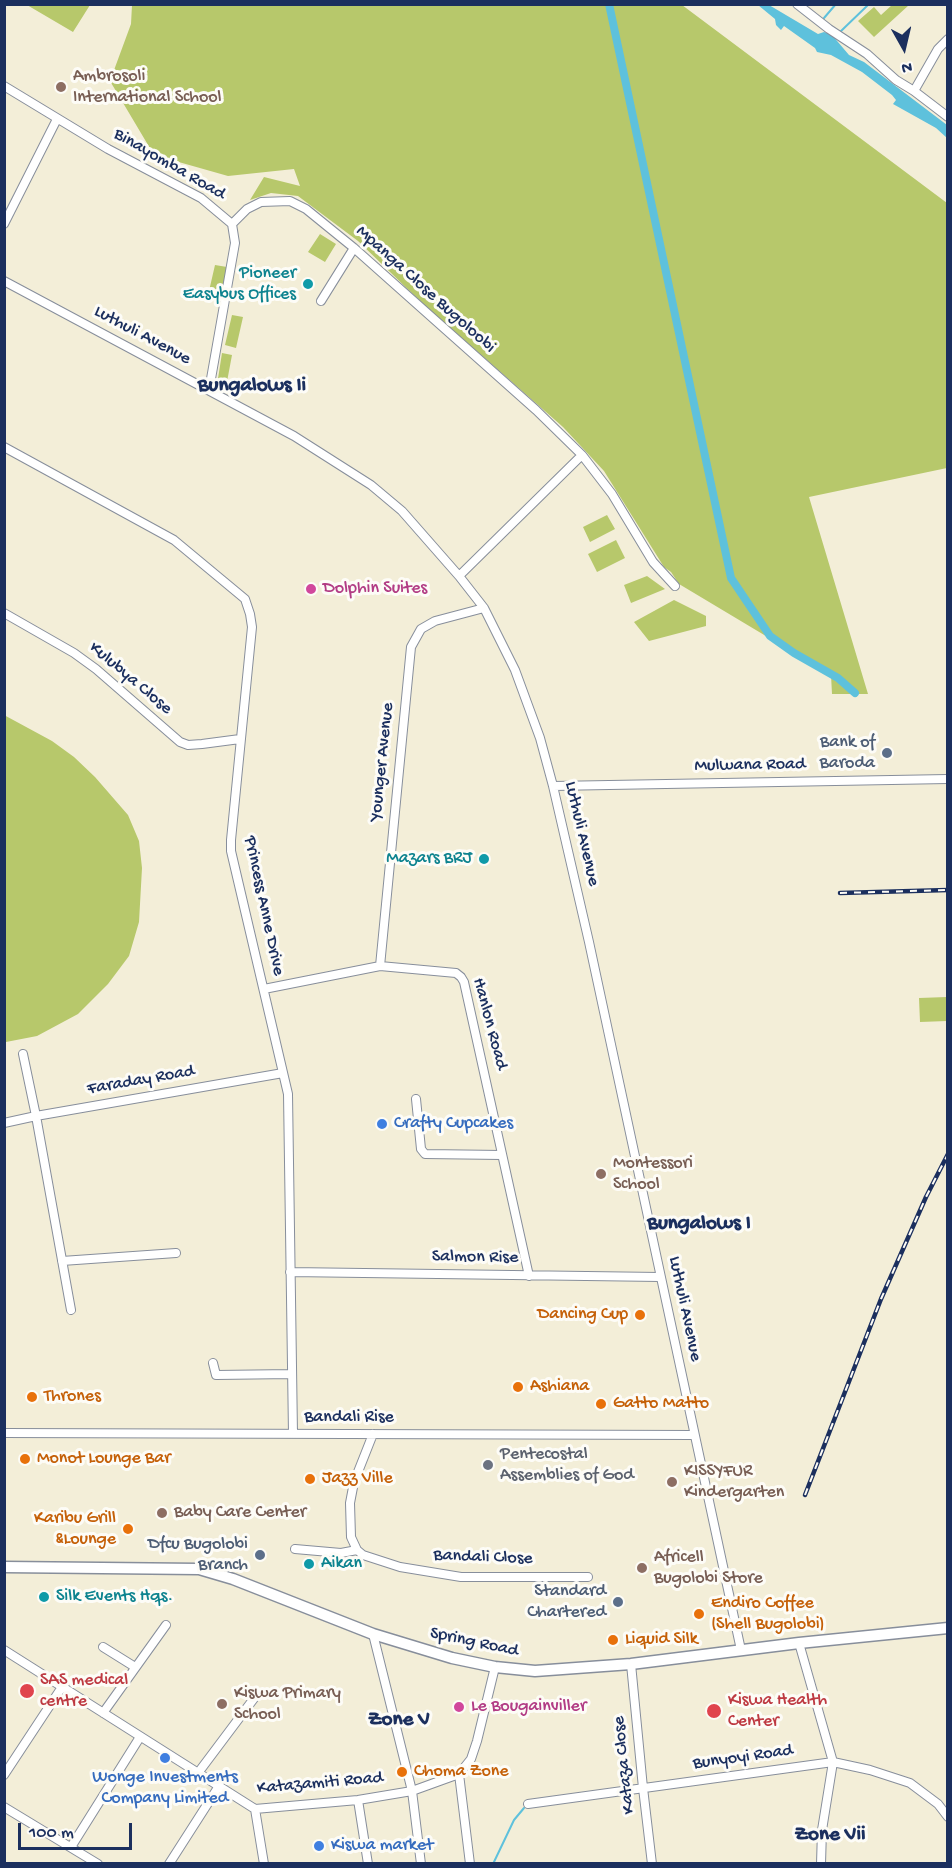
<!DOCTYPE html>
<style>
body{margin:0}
#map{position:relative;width:952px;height:1868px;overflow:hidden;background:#f3eed8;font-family:"Gochi Hand",sans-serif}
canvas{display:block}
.frame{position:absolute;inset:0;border:6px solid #1b2f5e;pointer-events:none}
.north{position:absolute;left:874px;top:18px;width:60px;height:60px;-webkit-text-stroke:4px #fdfcf7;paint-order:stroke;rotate:172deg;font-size:16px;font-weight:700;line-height:24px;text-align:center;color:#1b2f5e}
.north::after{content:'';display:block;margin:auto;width:21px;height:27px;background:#1b2f5e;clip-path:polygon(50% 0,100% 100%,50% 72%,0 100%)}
.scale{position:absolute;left:18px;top:1823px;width:114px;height:27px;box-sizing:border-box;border:3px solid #1b2f5e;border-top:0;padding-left:8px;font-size:18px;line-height:21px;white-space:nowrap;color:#1b2f5e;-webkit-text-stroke:4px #fdfcf7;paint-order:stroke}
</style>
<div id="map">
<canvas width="952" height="1868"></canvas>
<div class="frame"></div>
<div class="north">N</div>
<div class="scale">100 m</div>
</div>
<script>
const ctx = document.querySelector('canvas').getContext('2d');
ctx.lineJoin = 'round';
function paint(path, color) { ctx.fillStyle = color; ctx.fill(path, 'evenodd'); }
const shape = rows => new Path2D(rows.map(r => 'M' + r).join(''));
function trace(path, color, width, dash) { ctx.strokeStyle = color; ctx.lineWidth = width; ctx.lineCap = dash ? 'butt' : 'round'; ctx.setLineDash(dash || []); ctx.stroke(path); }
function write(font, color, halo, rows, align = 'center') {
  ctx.font = font + ' "Gochi Hand",sans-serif'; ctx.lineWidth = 6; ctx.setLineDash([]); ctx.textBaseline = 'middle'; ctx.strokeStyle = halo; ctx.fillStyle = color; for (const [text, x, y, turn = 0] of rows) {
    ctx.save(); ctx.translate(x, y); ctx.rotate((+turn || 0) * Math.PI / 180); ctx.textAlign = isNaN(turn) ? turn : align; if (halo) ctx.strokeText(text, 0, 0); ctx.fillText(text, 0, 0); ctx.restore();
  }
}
const green = shape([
 [27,5,90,5,73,32],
 [132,5,682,5,947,203,947,468,809,497,868,694,832,694,831,675,679,584,671,572,664,567,604,471,563,427,422,303,358,241,298,196,271,193,250,200,264,177,300,186,294,169,228,176,154,155,110,81,131,24],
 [434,296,467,322,496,351,473,333],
 [892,5,909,5,874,37,858,21,874,7,881,15],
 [320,234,336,244,325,262,308,252],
 [215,265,227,267,221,294,209,291],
 [232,315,243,317,236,348,225,345],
 [222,353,232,355,226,387,217,385],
 [607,515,615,529,590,542,583,527],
 [616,540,625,558,597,572,588,554],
 [647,576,665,589,631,603,624,585],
 [674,600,706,616,706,626,649,641,634,622],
 [4,715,52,741,74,757,95,777,128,815,139,841,142,868,139,922,129,956,108,984,78,1014,37,1036,6,1042,4,1042],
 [947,997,947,1021,920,1022,919,998]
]);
const water = shape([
 [758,5,769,5,818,34,824,32,832,35,849,55,864,62,947,125,947,138,936,128,893,104,896,100,892,95,862,72,831,55,817,52,815,48,784,26,781,30,776,25,775,19]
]);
const stream = shape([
 [824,18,836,4],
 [840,32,869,4],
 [493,1864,514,1820,524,1808]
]);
const canal = shape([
 [609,4,731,578,770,636,794,653,838,678,855,693]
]);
const minor = shape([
 [797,4,829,29,867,54,896,80,914,91,948,117],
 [4,86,108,149,201,198,232,224,235,243,209,390],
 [914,91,938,49,948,39],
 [4,224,57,119],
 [232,224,247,209,261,202,290,201,306,209,354,248,536,410,582,455,612,494,653,562,675,586],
 [4,281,294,436,371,485,402,511,459,576,484,608,515,670,540,738,553,786,589,942,741,1650],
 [321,301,354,248],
 [4,447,174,540,239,594,245,599,250,614,252,627,231,840,231,851,288,1094,293,1434],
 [459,576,582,455],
 [4,613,74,653,96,669,180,742,188,745,202,744,240,739],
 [553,786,948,779],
 [380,966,411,647,421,629,435,621,484,608],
 [264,989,380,966,456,973,461,977,464,982,529,1276],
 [23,1054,36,1116,71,1310],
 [416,1099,421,1149,425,1154,502,1155],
 [4,1123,36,1116,283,1073],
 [62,1261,176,1253],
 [290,1272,660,1277],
 [213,1363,216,1375,292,1374],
 [4,1433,694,1435],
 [373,1434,354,1482,350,1503,351,1537,357,1550,363,1555,400,1567,461,1577,588,1577],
 [295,1549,341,1553,357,1550],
 [373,1634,412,1791,421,1864],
 [799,1643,833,1762,822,1830,821,1864],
 [103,1647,135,1667],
 [4,1650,255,1809,358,1800,412,1791,459,1774,471,1759,477,1741,495,1667],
 [631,1664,643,1788,652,1864],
 [103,1713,166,1625],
 [198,1773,255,1697],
 [459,1774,470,1864],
 [4,1775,62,1687],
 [358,1800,368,1864],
 [528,1804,833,1762,870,1770,910,1783,938,1804,948,1817],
 [4,1807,98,1864],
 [255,1809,264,1864],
 [71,1847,140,1737],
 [169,1864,219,1786]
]);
const major = shape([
 [4,1567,199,1569,233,1579,373,1634,452,1658,495,1667,535,1671,631,1664,799,1643,948,1628]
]);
const rail = shape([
 [840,893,948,890],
 [805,1495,881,1299,926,1197,948,1154]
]);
const markers = [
 [61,87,6,"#8d6e63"],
 [308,284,6,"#0f9aa8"],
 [311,589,6,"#d1479c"],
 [887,753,6,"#5c6f8a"],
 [484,859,6,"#0f9aa8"],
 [382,1124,6,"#3f7fe0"],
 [601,1174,6,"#8d6e63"],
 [640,1315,6,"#e8710a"],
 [518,1387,6,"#e8710a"],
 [32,1397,6,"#e8710a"],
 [601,1404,6,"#e8710a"],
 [25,1459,6,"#e8710a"],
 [488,1465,6,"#6b7280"],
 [310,1479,6,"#e8710a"],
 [672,1482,6,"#8d6e63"],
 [162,1513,6,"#8d6e63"],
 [128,1529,6,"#e8710a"],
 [260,1555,6,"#5c6f8a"],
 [309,1564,6,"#0f9aa8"],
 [642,1568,6,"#8d6e63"],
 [44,1597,6,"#0f9aa8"],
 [618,1602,6,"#5c6f8a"],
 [699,1614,6,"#e8710a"],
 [613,1640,6,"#e8710a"],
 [27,1691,8,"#e0444e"],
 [222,1704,6,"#8d6e63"],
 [459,1707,6,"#d1479c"],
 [714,1711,8,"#e0444e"],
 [165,1758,6,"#3f7fe0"],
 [402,1772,6,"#e8710a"],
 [319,1846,6,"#3f7fe0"]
];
const educationNames = [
 ["Ambrosoli",73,77],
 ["International School",73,98],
 ["Montessori",613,1164],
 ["School",613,1185],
 ["KISSYFUR",684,1472],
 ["Kindergarten",684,1493],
 ["Baby Care Center",174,1513],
 ["Africell",654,1558],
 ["Bugolobi Store",654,1579],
 ["Kiswa Primary",234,1694],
 ["School",234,1715]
];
const streetNames = [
 ["Binayomba Road",169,165,30],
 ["Mpanga Close Bugoloobi",425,290,42],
 ["Luthuli Avenue",142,336,28],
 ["Kulubya Close",130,679,40],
 ["Younger Avenue",383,762,-84],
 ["Mulwana Road",750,766,-1],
 ["Luthuli Avenue",581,834,77],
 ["Princess Anne Drive",263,906,78],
 ["Hanlon Road",489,1024,75],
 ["Faraday Road",141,1081,-10],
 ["Salmon Rise",475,1258,1],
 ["Luthuli Avenue",684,1309,78],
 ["Bandali Rise",349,1418],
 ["Bandali Close",483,1558,2],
 ["Spring Road",474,1643,12],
 ["Bunyoyi Road",743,1758,-8],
 ["Kataza Close",625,1765,-96],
 ["Katazamiti Road",320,1784,-5]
];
const cultureNames = [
 ["Pioneer",296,274],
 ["Easybus Offices",296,295],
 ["Mazars BRJ",472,859],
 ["Aikan",321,1564,"left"],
 ["Silk Events Hqs.",56,1597,"left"]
];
const hotelNames = [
 ["Dolphin Suites",323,589],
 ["Le Bougainviller",471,1707]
];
const serviceNames = [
 ["Bank of",875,743],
 ["Baroda",875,764],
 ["Dfcu Bugolobi",248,1545],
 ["Branch",248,1566],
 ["Standard",606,1592],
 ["Chartered",606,1613]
];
const shopNames = [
 ["Crafty Cupcakes",394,1124],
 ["Wonge Investments",165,1778,"center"],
 ["Company Limited",165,1799,"center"],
 ["Kiswa market",331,1846]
];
const foodNames = [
 ["Dancing Cup",628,1315,"right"],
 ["Ashiana",530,1387],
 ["Thrones",44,1397],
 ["Gatto Matto",613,1404],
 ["Monot Lounge Bar",37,1459],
 ["Jazz Ville",322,1479],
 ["Karibu Grill",116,1519,"right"],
 ["&Lounge",116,1540,"right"],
 ["Endiro Coffee",711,1604],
 ["(Shell Bugolobi)",711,1625],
 ["Liquid Silk",625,1640],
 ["Choma Zone",414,1772]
];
const worshipNames = [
 ["Pentecostal",500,1455],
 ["Assemblies of God",500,1476]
];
const healthNames = [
 ["SAS medical",40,1681],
 ["centre",40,1702],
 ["Kiswa Health",728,1701],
 ["Center",728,1722]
];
const quarterNames = [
 ["Bungalows Ii",252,387],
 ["Bungalows I",699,1225],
 ["Zone V",399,1721],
 ["Zone Vii",830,1836]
];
paint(green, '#b7c86b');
paint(water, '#5ec1dc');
trace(stream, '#5ec1dc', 2);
trace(canal, '#5ec1dc', 8);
trace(minor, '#878e9b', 10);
trace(major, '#878e9b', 13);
trace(minor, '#fff', 8);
trace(major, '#fff', 10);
trace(rail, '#1b2f5e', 4.5);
trace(rail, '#fdfcf7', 2, [7]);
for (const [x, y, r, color] of markers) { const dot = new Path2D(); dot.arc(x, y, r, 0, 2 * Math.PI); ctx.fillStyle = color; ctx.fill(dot); trace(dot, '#fdfcf7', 2); }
write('18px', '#785e54', '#fdfcf7', educationNames, 'left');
write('18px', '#1b2f5e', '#fdfcf7', streetNames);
write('18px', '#0d838f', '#fdfcf7', cultureNames, 'right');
write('18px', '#b23c85', '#fdfcf7', hotelNames, 'left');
write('18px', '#4e5e75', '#fdfcf7', serviceNames, 'right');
write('18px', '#366cbe', '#fdfcf7', shopNames, 'left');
write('18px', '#c56008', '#fdfcf7', foodNames, 'left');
write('18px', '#5b616d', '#fdfcf7', worshipNames, 'left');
write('18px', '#be3a42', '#fdfcf7', healthNames, 'left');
write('bold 21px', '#1b2f5e', '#fdfcf7', quarterNames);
</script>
